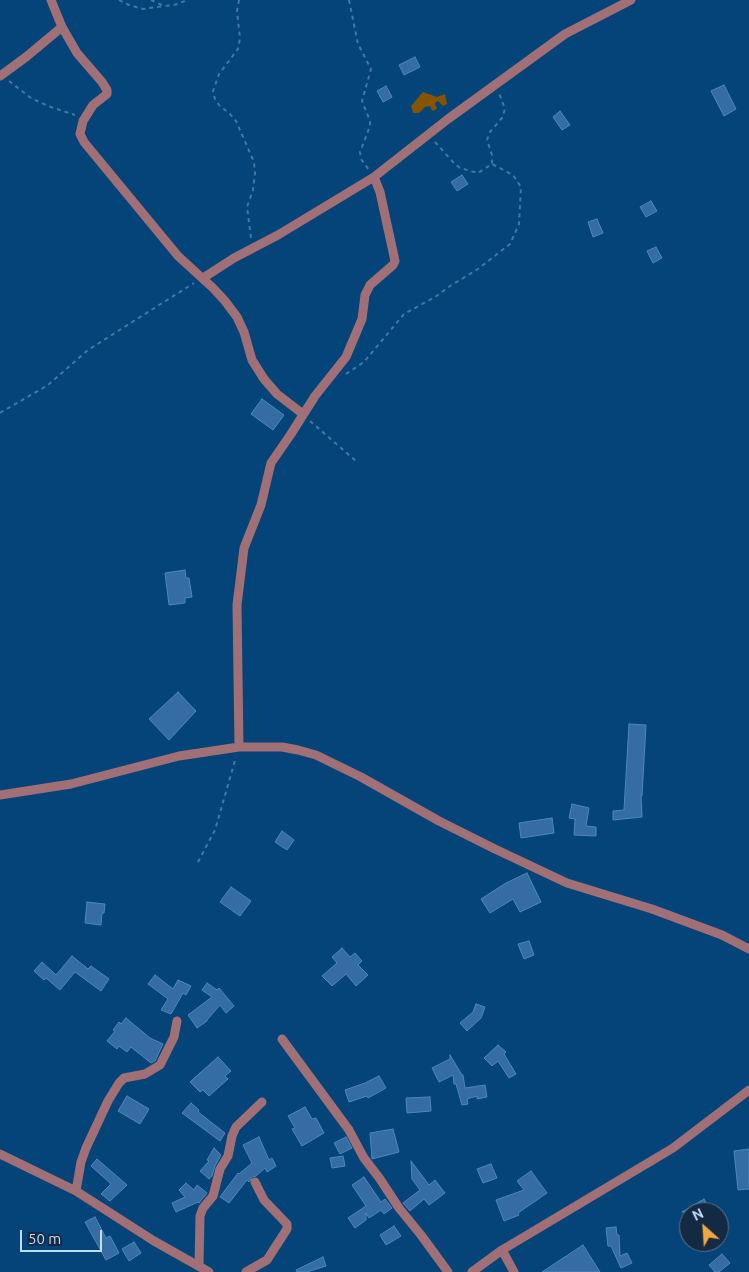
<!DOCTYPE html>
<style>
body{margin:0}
#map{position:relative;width:749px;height:1272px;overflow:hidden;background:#054478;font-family:Ubuntu,sans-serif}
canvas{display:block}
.north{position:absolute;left:679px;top:1202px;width:50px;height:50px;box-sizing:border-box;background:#132a42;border:1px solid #59728d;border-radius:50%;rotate:334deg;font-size:14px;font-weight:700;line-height:20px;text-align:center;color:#c2defe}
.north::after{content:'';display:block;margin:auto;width:18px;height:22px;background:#f1a63f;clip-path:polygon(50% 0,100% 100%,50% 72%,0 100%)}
.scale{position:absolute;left:20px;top:1230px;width:82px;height:22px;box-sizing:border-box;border:2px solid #c2defe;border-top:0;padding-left:6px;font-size:15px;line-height:18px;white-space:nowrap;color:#c2defe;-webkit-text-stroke:4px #132a42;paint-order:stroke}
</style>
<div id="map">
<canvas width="749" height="1272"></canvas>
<div class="north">N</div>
<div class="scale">50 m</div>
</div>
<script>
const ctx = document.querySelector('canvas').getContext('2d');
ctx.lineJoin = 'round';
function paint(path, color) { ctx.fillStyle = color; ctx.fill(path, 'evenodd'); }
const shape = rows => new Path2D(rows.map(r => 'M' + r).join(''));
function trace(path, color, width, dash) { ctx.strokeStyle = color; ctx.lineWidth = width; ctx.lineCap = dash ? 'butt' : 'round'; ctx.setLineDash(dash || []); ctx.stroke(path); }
const green = shape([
 [423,92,437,97,445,94,447,104,443,106,438,101,435,103,437,109,432,111,430,106,425,107,419,113,413,113,411,106]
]);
const building = shape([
 [415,57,420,67,404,75,399,65,415,57],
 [724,85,736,109,724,116,711,91,724,85],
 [386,86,392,97,383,102,377,91,386,86],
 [560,111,570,125,562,130,553,117,560,111],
 [462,175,468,184,457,191,451,182,462,175],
 [651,201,657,211,646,217,640,207,651,201],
 [597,219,603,233,593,237,588,222,597,219],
 [656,247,662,258,653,263,647,251,656,247],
 [262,399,284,415,273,430,251,414,262,399],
 [185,570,186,578,189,578,192,597,185,598,185,603,169,605,165,573,185,570],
 [178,692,196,711,169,740,149,719,178,692],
 [629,724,646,725,642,796,641,796,642,817,613,820,613,811,624,810,629,724],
 [572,804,589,808,586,826,596,827,596,836,574,835,575,819,569,818,572,804],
 [552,818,554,833,521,838,519,823,552,818],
 [282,831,294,840,287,850,275,842,282,831],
 [527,873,541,902,520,912,513,899,490,913,481,899,506,883,527,873],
 [231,887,251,901,240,916,220,902,231,887],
 [87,902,105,904,104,913,102,913,101,925,85,923,87,902],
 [529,941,534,955,524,959,518,944,529,941],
 [342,948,350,957,355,953,362,961,358,965,368,975,356,986,346,974,332,986,322,976,337,963,332,957,342,948],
 [72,956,88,969,91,966,109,979,101,991,75,972,60,990,46,978,44,980,34,971,42,962,56,975,72,956],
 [155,975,173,989,178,980,191,986,186,995,183,993,171,1014,161,1010,168,999,148,984,155,975],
 [207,983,217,990,219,988,234,1006,226,1013,220,1005,207,1020,207,1021,197,1028,188,1015,212,997,202,990,207,983],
 [476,1004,485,1007,481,1018,467,1031,460,1023,473,1012,476,1004],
 [126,1018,150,1038,163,1044,155,1061,151,1063,131,1047,127,1052,119,1046,117,1049,107,1041,115,1031,113,1030,119,1022,121,1024,126,1018],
 [498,1045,506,1052,504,1054,516,1074,509,1078,498,1061,492,1066,484,1058,498,1045],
 [450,1055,462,1075,463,1075,465,1088,485,1085,487,1097,477,1099,477,1096,467,1099,468,1104,462,1105,456,1084,454,1084,453,1075,439,1082,432,1068,450,1059,450,1055],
 [218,1057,231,1071,225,1076,228,1079,209,1096,203,1090,200,1092,190,1082,218,1057],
 [379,1076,386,1088,368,1098,367,1096,349,1102,345,1090,365,1083,379,1076],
 [127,1096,149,1109,140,1124,118,1111,127,1096],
 [430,1097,431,1111,407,1113,406,1098,430,1097],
 [191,1103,199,1110,198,1112,225,1133,220,1141,182,1113,191,1103],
 [305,1107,312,1119,316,1118,324,1133,302,1146,292,1129,295,1128,288,1116,305,1107],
 [393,1129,399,1152,372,1159,370,1133,393,1129],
 [259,1137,269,1160,272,1158,276,1166,267,1172,265,1168,256,1176,252,1177,249,1182,247,1180,229,1203,220,1197,238,1173,239,1174,252,1163,243,1145,259,1137],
 [346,1137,352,1148,340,1154,334,1143,346,1137],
 [214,1148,221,1155,215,1166,212,1176,209,1179,200,1171,209,1161,207,1160,214,1148],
 [749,1149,749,1189,738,1190,734,1151,749,1149],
 [343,1156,345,1166,332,1168,330,1158,343,1156],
 [97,1159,127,1185,110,1201,101,1194,111,1184,91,1166,97,1159],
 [411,1161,429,1185,435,1180,445,1193,429,1205,424,1199,410,1211,403,1203,420,1190,412,1179,411,1161],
 [491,1164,497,1178,483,1183,477,1169,491,1164],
 [531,1171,547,1193,518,1213,519,1215,504,1221,496,1200,524,1190,517,1181,531,1171],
 [364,1177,381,1202,385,1199,392,1208,384,1214,381,1210,369,1218,366,1213,366,1220,355,1228,348,1218,366,1206,352,1185,364,1177],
 [186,1183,194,1190,197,1185,207,1193,199,1203,198,1202,176,1212,172,1203,185,1197,179,1190,186,1183],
 [704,1199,711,1212,682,1212,704,1199],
 [95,1217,106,1238,110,1236,119,1253,106,1260,85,1222,95,1217],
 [394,1226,401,1236,386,1245,380,1235,394,1226],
 [616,1227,617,1235,619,1235,620,1256,627,1253,632,1263,621,1268,611,1246,608,1246,606,1228,616,1227],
 [134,1242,141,1253,129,1261,122,1249,134,1242],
 [583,1245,600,1272,542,1272,583,1245],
 [722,1254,730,1263,719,1272,715,1272,709,1265,722,1254],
 [323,1257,326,1266,307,1272,297,1272,296,1270,323,1257]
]);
const path = shape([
 [119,0,129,5,143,9,164,6],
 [151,0,164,6,174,5,188,0],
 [239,0,237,11,240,38,238,49,219,74,213,91,215,99,219,105,230,114,236,121,254,162,255,173,253,190,247,207,251,238],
 [349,0,358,44,371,69,362,101,370,121,370,126,360,152,361,159,369,170],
 [9,81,31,98,48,106,75,115],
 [435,142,454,163,460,168,478,173,492,164,492,155,487,140,490,132,502,118,505,109,499,93],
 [346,374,364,362,404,314,435,297,450,286,478,269,510,244,519,224,521,187,513,175,492,164],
 [0,413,48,385,88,350,194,283],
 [310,421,356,461],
 [198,862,215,830,236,757]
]);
const minor = shape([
 [51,0,62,27,77,53,102,82,107,90,107,94,93,105,83,121,80,134,84,142,178,256,213,288,225,301,237,317,244,332,252,360,264,379,277,394,303,414],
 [0,76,26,57,62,27],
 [203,278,234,258,278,235,374,177,448,119,565,34,631,0],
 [239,747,237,605,244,548,261,505,271,463,291,434,315,396,346,357,362,319,365,295,370,285,393,265,395,261,380,192,374,177],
 [0,795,71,784,179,756,239,747,282,747,298,750,316,755,361,777,439,821,495,849,567,883,652,909,722,935,749,949],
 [282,1039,349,1130,364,1158,380,1179,399,1208,421,1235,448,1272],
 [0,1154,76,1191,154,1241,209,1272],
 [76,1191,81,1162,86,1148,108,1101,119,1083,124,1078,145,1074,160,1065,174,1037,177,1021],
 [502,1250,514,1272],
 [199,1265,200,1216,203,1208,213,1196,220,1169,228,1156,232,1136,236,1127,262,1102],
 [246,1272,267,1260,287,1229,287,1224,264,1200,255,1182],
 [472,1272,502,1250,673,1148,749,1090]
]);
paint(green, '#865401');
paint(building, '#346ca3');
trace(building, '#4e86bf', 1);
trace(path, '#4377a4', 2, [4, 4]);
trace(minor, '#a07076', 9);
</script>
